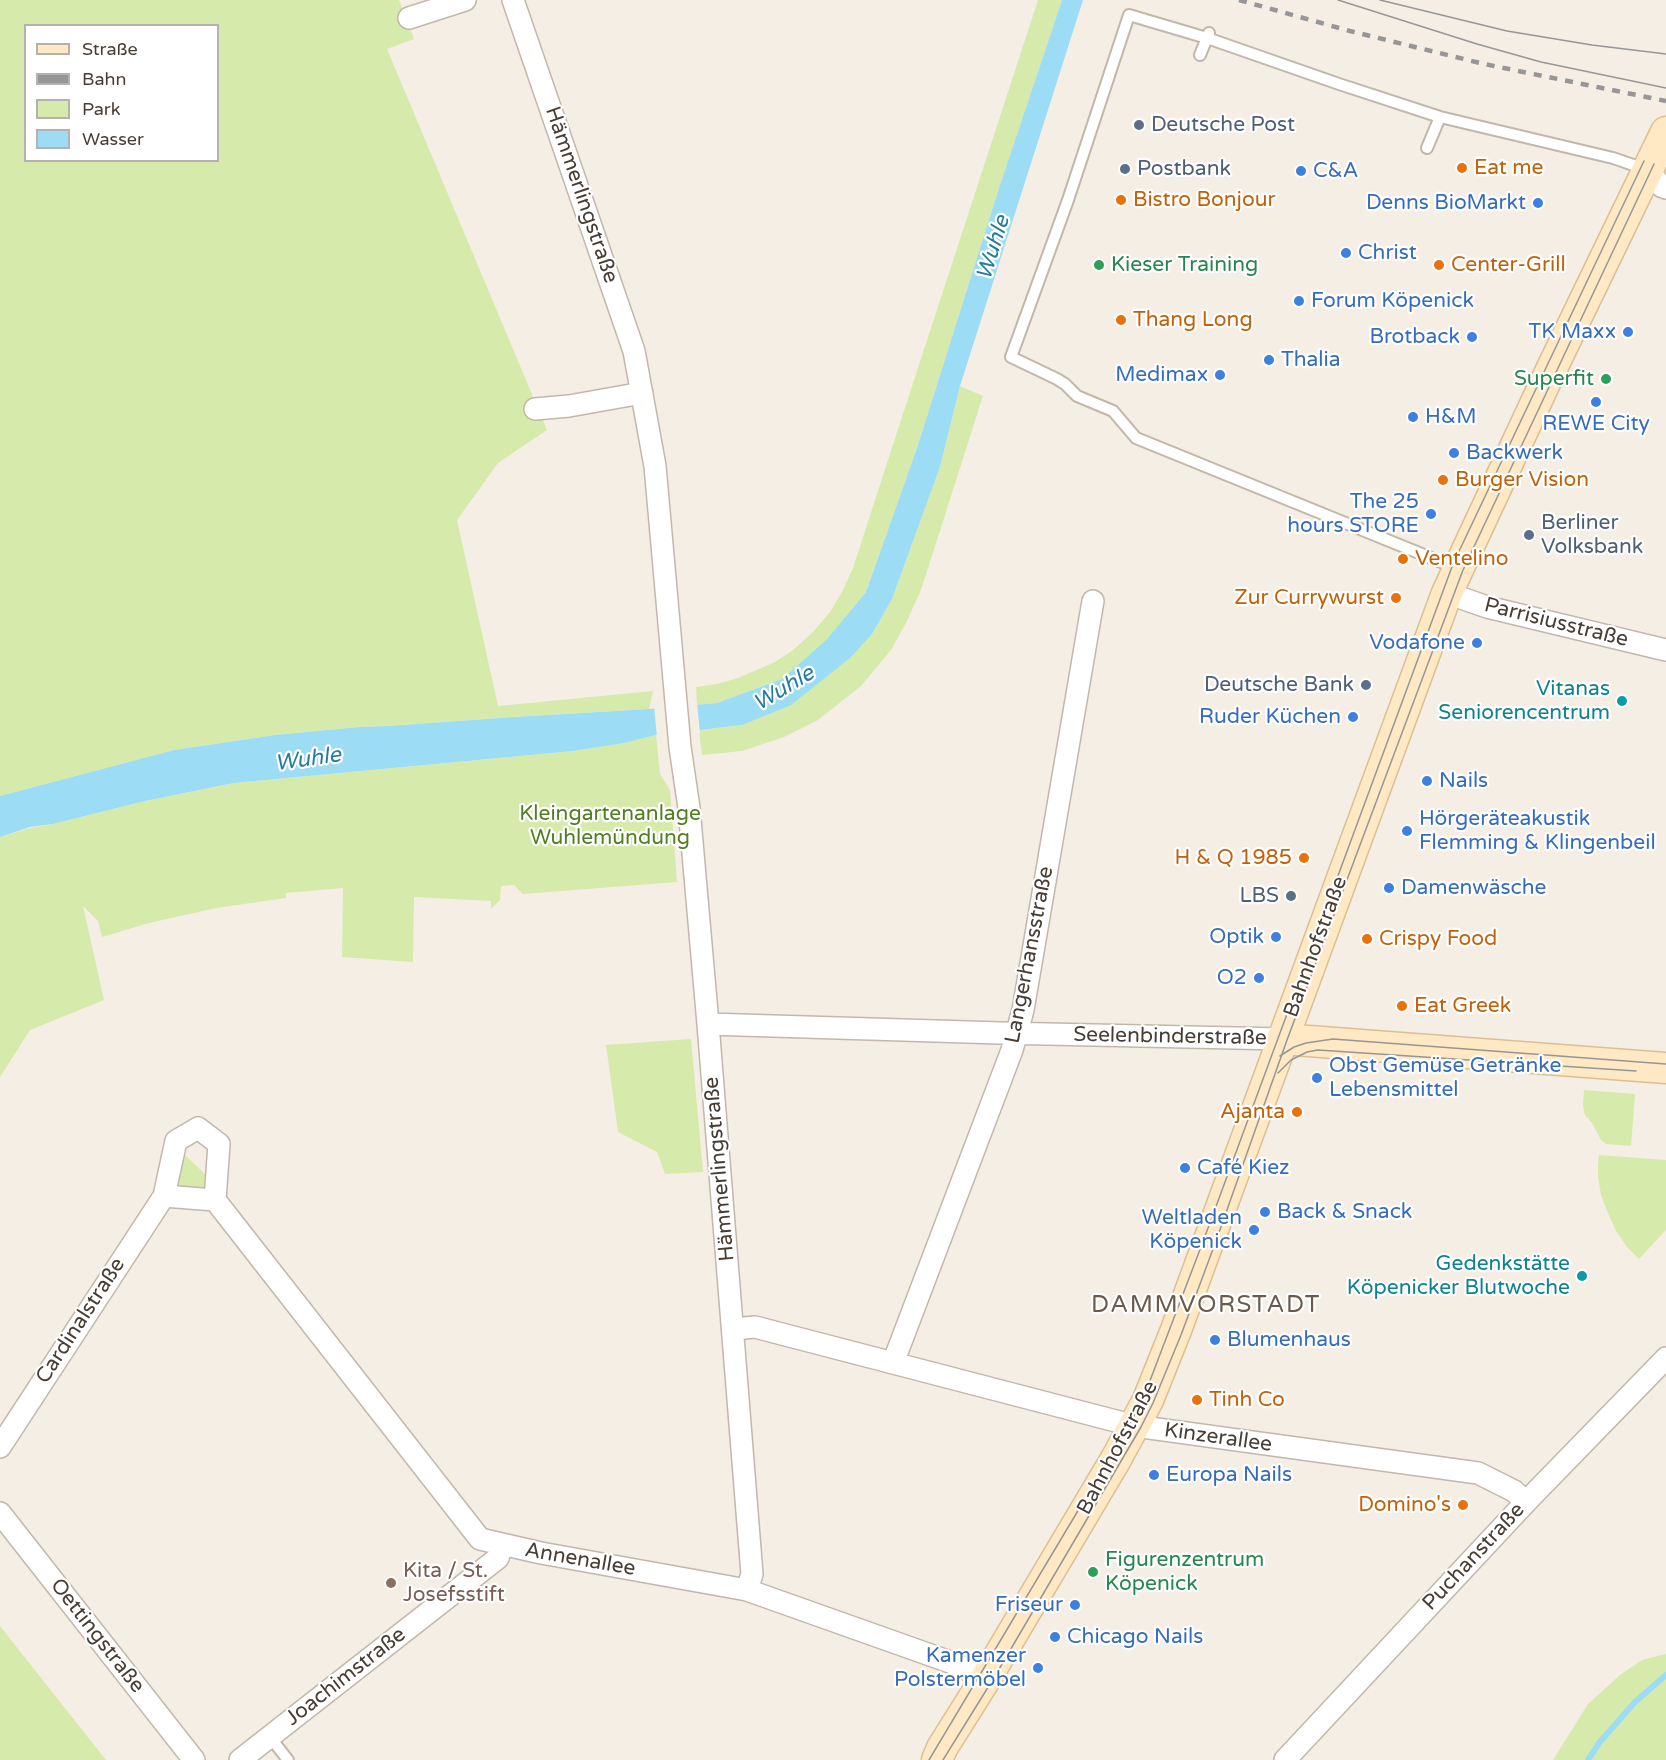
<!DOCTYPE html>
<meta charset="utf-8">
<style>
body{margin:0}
#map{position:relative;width:1666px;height:1760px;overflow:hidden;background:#f4eee5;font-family:"Varela Round",sans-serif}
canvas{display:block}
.legend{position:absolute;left:24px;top:24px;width:195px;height:138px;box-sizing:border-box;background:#fff;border:2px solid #b5b1ae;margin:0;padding:8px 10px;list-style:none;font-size:18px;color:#473d34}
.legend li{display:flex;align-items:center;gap:12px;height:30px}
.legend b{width:30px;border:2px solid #b5b1ae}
</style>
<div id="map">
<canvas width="1666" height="1760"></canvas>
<ul class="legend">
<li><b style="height:8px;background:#ffe9c4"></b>Straße</li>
<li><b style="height:8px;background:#969696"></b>Bahn</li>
<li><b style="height:16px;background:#d6ebab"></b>Park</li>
<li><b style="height:16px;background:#9ddcf5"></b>Wasser</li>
</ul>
</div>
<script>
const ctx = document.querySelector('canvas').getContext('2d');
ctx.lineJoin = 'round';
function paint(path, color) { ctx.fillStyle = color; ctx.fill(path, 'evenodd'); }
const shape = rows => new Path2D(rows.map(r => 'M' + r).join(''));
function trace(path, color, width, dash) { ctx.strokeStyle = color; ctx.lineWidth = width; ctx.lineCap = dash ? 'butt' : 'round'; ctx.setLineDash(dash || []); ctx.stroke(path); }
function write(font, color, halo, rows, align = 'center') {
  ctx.font = font + ' "Varela Round",sans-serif'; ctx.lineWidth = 4.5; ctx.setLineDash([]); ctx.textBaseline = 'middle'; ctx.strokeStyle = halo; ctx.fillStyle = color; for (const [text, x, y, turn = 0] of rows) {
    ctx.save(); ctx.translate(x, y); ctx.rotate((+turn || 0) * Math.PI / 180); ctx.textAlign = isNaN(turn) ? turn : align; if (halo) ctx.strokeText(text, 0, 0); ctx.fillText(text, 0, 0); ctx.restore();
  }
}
const green = shape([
 [0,0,399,0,414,39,387,49,547,430,498,463,457,520,498,706,653,691,649,709,514,717,388,726,359,727,275,735,174,750,0,796],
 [26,26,218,26,218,160,26,160],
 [1038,0,1062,0,998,191,918,445,866,592,827,639,782,679,717,703,697,705,696,687,717,684,738,678,775,662,792,651,813,632,830,612,842,592,853,568,887,463],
 [960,386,983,396,921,590,906,623,891,650,861,686,818,720,784,737,742,751,702,755,699,730,742,725,872,634,892,599,940,467],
 [656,735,660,774,670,790,677,882,523,894,514,885,501,886,500,900,491,909,491,901,414,897,413,962,342,957,343,888,286,893,286,898,216,908,149,923,102,937,98,921,83,906,104,1000,30,1030,0,1077,0,837,30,828,53,824,145,801,234,783,573,751,623,743],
 [691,1039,703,1172,665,1174,657,1152,618,1132,606,1045],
 [1584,1090,1635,1094,1631,1146,1606,1144,1601,1140,1592,1123,1585,1115,1583,1106],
 [181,1151,207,1176,206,1191,175,1189],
 [1599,1155,1666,1160,1666,1230,1639,1259,1627,1247,1616,1231,1608,1213,1601,1195,1598,1177,1598,1164],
 [0,1626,106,1760,0,1760],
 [1666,1654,1666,1760,1553,1760,1588,1704,1620,1675,1642,1660]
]);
const water = shape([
 [1062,0,1083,0,960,386,940,467,892,599,872,634,850,658,791,705,742,725,656,735,624,743,573,751,234,783,145,801,53,824,30,827,0,837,0,796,174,750,275,735,359,727,388,726,514,717,649,709,717,703,782,679,827,639,866,592,918,445,998,191]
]);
const pier = shape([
 [697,702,700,733,657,738,654,706]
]);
const stream = shape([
 [1588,1760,1599,1743,1635,1702,1666,1675]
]);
const lane = shape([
 [1200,55,1209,33],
 [1427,148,1440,117],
 [1456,568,1136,438,1113,411,1077,396,1065,384,1057,379,1011,357,1068,200,1129,15,1207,38,1339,84,1440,117,1613,158,1645,169],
 [270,1737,288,1760]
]);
const street = shape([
 [513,0,634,351,655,466,680,747,689,808,708,1024,752,1574,747,1590],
 [409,18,465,0],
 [1648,170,1661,186,1666,188],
 [535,409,569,406,642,393],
 [1447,593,1487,607,1666,650],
 [708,1024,1000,1033,1282,1039],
 [164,1196,215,1200],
 [215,1200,480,1539,541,1553,747,1590,950,1662,986,1678],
 [733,1329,755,1327,1135,1426,1478,1473,1514,1491,1526,1502],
 [893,1363,1012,1050,1023,1010,1093,601],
 [0,1447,164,1196,176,1141,198,1128,219,1144,215,1200],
 [0,1513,194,1760],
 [240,1760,498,1558,502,1546],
 [1285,1760,1526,1502,1666,1358]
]);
const secondary = shape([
 [1282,1039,1666,1068],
 [937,1760,942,1748,986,1678,1116,1459,1148,1400,1176,1330,1447,593,1552,368,1666,132]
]);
const tram = shape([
 [1338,0,1477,44,1541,62,1666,88],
 [1380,0,1507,31,1592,45,1666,54],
 [1280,1056,1294,1047,1306,1043,1333,1039,1666,1064],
 [1278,1073,1291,1060,1307,1052,1318,1050,1636,1071],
 [929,1760,1131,1422,1143,1399,1204,1239,1453,564,1644,161],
 [943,1760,995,1676,1141,1427,1153,1403,1181,1335,1216,1241,1287,1040,1463,570,1654,164]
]);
const rail = shape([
 [1239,0,1350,31,1484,64,1666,101]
]);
const markers = [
 [1139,125,6,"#5c6f8a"],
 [1462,168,6,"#e8710a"],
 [1125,169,6,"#5c6f8a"],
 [1301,171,6,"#3f7fe0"],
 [1121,200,6,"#e8710a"],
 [1538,203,6,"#3f7fe0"],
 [1346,253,6,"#3f7fe0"],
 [1099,265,6,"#2e9e5b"],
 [1439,265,6,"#e8710a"],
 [1299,301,6,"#3f7fe0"],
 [1121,320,6,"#e8710a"],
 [1628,332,6,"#3f7fe0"],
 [1472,337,6,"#3f7fe0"],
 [1269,360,6,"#3f7fe0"],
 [1220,375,6,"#3f7fe0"],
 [1606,379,6,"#2e9e5b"],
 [1596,402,6,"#3f7fe0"],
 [1413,417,6,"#3f7fe0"],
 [1454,453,6,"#3f7fe0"],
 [1443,480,6,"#e8710a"],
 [1431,514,6,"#3f7fe0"],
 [1529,535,6,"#5c6f8a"],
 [1403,559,6,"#e8710a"],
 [1396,598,6,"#e8710a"],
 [1477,643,6,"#3f7fe0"],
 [1366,685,6,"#5c6f8a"],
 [1622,701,6,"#0f9aa8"],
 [1353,717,6,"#3f7fe0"],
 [1427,781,6,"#3f7fe0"],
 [1407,831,6,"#3f7fe0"],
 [1304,858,6,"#e8710a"],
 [1389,888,6,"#3f7fe0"],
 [1291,896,6,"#5c6f8a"],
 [1276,937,6,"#3f7fe0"],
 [1367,939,6,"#e8710a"],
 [1259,978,6,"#3f7fe0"],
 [1402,1006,6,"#e8710a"],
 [1317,1078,6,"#3f7fe0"],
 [1297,1112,6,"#e8710a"],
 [1185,1168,6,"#3f7fe0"],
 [1265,1212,6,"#3f7fe0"],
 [1254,1230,6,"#3f7fe0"],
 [1582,1276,6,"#0f9aa8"],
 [1215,1340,6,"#3f7fe0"],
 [1197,1400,6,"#e8710a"],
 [1154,1475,6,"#3f7fe0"],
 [1463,1505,6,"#e8710a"],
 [1093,1572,6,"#2e9e5b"],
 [391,1583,6,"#8d6e63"],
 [1075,1605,6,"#3f7fe0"],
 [1055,1637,6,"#3f7fe0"],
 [1038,1668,6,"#3f7fe0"]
];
const serviceNames = [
 ["Deutsche Post",1151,125],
 ["Postbank",1137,169],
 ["Berliner",1541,523],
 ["Volksbank",1541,547],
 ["Deutsche Bank",1354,685,"right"],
 ["LBS",1279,896,"right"]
];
const foodNames = [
 ["Eat me",1474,168],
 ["Bistro Bonjour",1133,200],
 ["Center-Grill",1451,265],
 ["Thang Long",1133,320],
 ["Burger Vision",1455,480],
 ["Ventelino",1415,559],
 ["Zur Currywurst",1384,598,"right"],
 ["H & Q 1985",1292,858,"right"],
 ["Crispy Food",1379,939],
 ["Eat Greek",1414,1006],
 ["Ajanta",1285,1112,"right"],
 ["Tinh Co",1209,1400],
 ["Domino's",1451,1505,"right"]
];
const shopNames = [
 ["C&A",1313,171],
 ["Denns BioMarkt",1526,203,"right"],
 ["Christ",1358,253],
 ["Forum Köpenick",1311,301],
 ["TK Maxx",1616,332,"right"],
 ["Brotback",1460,337,"right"],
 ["Thalia",1281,360],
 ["Medimax",1208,375,"right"],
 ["H&M",1425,417],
 ["REWE City",1596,424,"center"],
 ["Backwerk",1466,453],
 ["The 25",1419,502,"right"],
 ["hours STORE",1419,526,"right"],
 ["Vodafone",1465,643,"right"],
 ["Ruder Küchen",1341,717,"right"],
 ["Nails",1439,781],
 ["Hörgeräteakustik",1419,819],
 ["Flemming & Klingenbeil",1419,843],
 ["Damenwäsche",1401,888],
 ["Optik",1264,937,"right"],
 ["O2",1247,978,"right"],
 ["Obst Gemüse Getränke",1329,1066],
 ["Lebensmittel",1329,1090],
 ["Café Kiez",1197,1168],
 ["Back & Snack",1277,1212],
 ["Weltladen",1242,1218,"right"],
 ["Köpenick",1242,1242,"right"],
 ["Blumenhaus",1227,1340],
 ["Europa Nails",1166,1475],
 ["Friseur",1063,1605,"right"],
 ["Chicago Nails",1067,1637],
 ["Kamenzer",1026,1656,"right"],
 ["Polstermöbel",1026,1680,"right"]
];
const streetNames = [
 ["Hämmerlingstraße",581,195,71],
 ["Parrisiusstraße",1556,623,14],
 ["Bahnhofstraße",1316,947,-70],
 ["Langerhansstraße",1030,955,-79],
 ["Seelenbinderstraße",1170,1037,1],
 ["Hämmerlingstraße",720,1169,-95],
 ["Cardinalstraße",81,1321,-57],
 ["Kinzerallee",1218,1438,8],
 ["Bahnhofstraße",1118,1448,-62],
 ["Puchanstraße",1474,1557,-47],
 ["Annenallee",580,1560,10],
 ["Oettingstraße",97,1636,52],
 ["Joachimstraße",346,1677,-38]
];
const leisureNames = [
 ["Kieser Training",1111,265],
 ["Superfit",1594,379,"right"],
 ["Figurenzentrum",1105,1560],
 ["Köpenick",1105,1584]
];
const cultureNames = [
 ["Vitanas",1610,689],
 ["Seniorencentrum",1610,713],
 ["Gedenkstätte",1570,1264],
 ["Köpenicker Blutwoche",1570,1288]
];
const parkNames = [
 ["Kleingartenanlage",610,814],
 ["Wuhlemündung",610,838]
];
const educationNames = [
 ["Kita / St.",403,1571],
 ["Josefsstift",403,1595]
];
const waterNames = [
 ["Wuhle",994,248,-73],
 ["Wuhle",784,689,-31],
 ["Wuhle",308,760,-8]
];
const quarterNames = [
 ["DAMMVORSTADT",1206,1306]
];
paint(green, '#d6ebab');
paint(water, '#9ddcf5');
paint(pier, '#f4eee5');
trace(stream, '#9ddcf5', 6);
trace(lane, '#c3b7aa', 14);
trace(street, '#c3b7aa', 24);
trace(secondary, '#dbbf94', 33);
trace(lane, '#fff', 10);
trace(street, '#fff', 21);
trace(secondary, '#ffe9c4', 30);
trace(tram, '#969696', 1.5);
trace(rail, '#969696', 4.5, [8, 8]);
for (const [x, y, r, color] of markers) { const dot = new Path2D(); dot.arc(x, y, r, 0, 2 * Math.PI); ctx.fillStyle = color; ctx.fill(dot); trace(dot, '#fff', 2); }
write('21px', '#4e5e75', '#fff', serviceNames, 'left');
write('21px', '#c56008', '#fff', foodNames, 'left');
write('21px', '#366cbe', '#fff', shopNames, 'left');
write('21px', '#473d34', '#fff', streetNames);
write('21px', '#27864d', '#fff', leisureNames, 'left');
write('21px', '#0d838f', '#fff', cultureNames, 'right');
write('21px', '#517d23', '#fff', parkNames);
write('21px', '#785e54', '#fff', educationNames, 'left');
write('italic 22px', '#237ba2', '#fff', waterNames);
ctx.letterSpacing = '1.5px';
write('24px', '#6b5a4b', '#fff', quarterNames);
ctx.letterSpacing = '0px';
</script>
